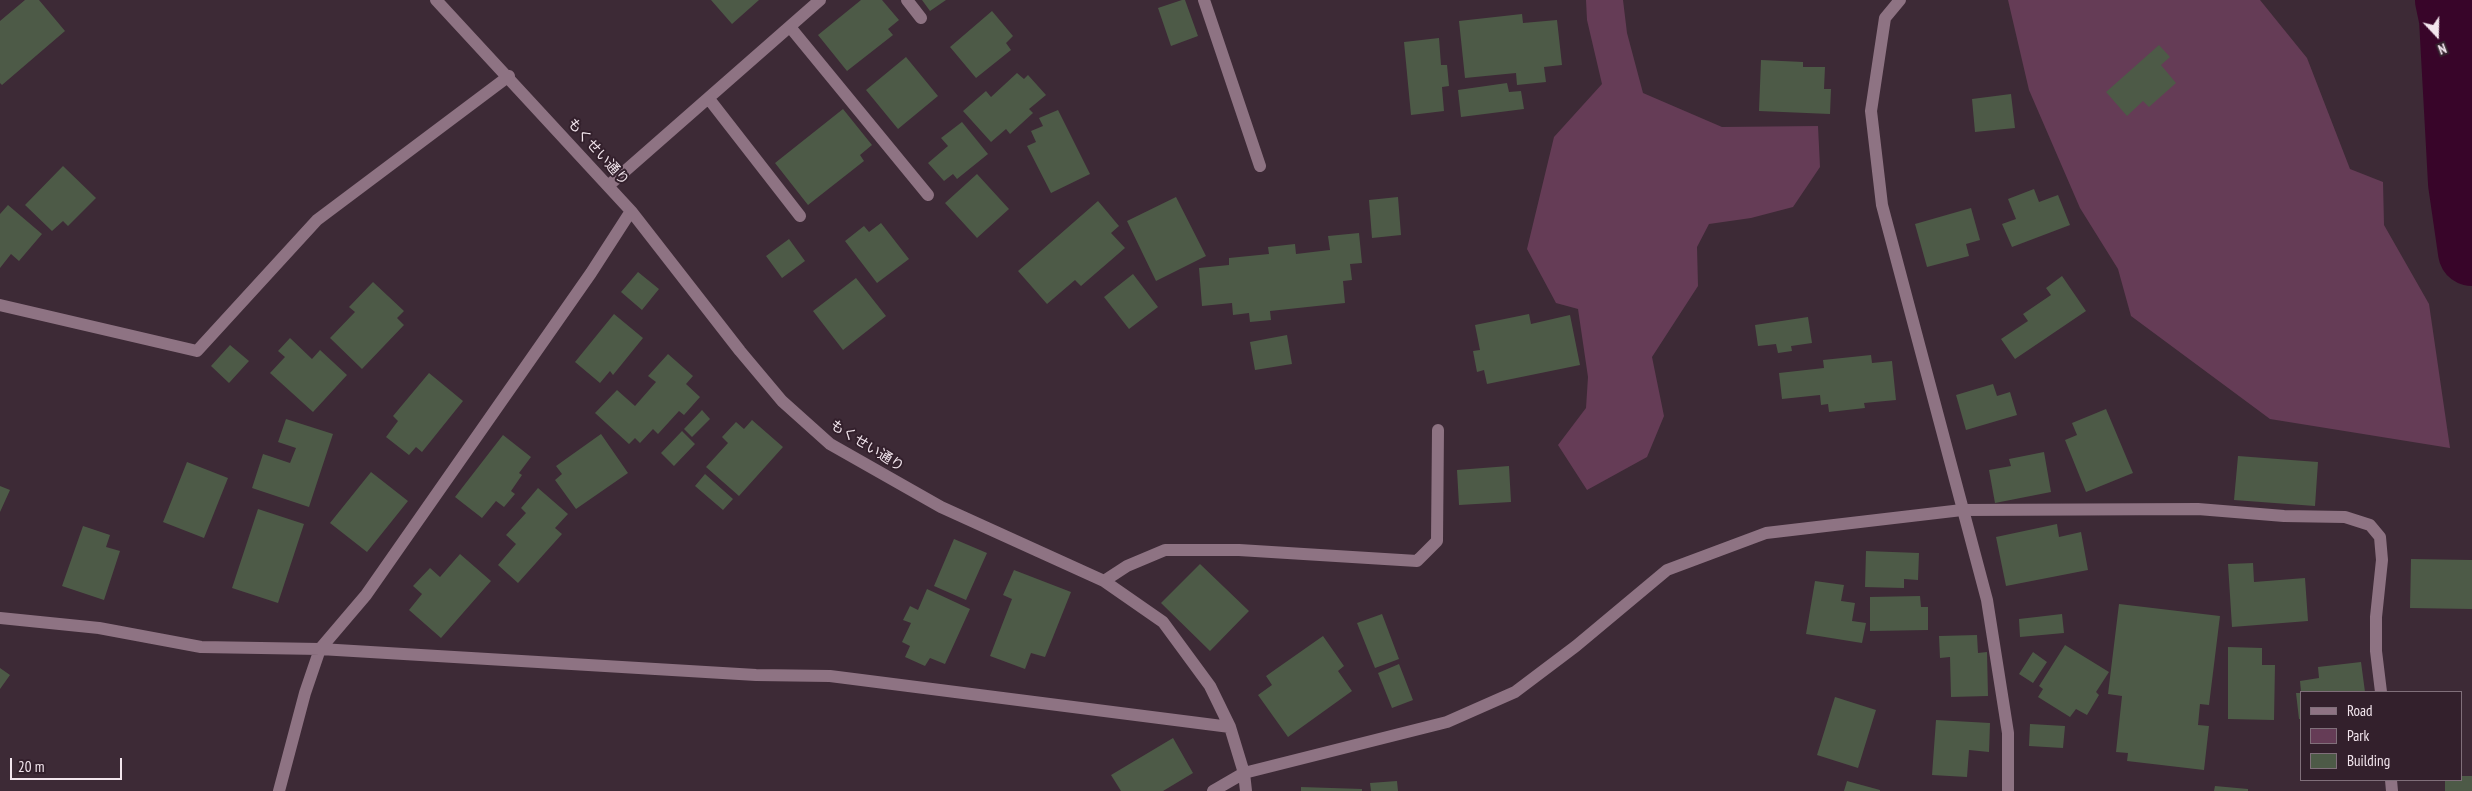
<!DOCTYPE html>
<meta charset="utf-8">
<style>
body{margin:0}
#map{position:relative;width:2472px;height:791px;overflow:hidden;background:#3d2a36;font-family:"PT Sans Narrow",sans-serif}
canvas{display:block}
.legend{position:absolute;left:2300px;top:691px;width:162px;height:90px;box-sizing:border-box;background:#33202c;border:1px solid #806f7a;margin:0;padding:6px 9px;list-style:none;font-size:15px;color:#f3e6ee}
.legend li{display:flex;align-items:center;gap:10px;height:25px}
.legend b{width:25px;border:1px solid #806f7a}
.north{position:absolute;left:2412px;top:10px;width:50px;height:50px;-webkit-text-stroke:4px #33202c;paint-order:stroke;rotate:159deg;font-size:14px;font-weight:700;line-height:20px;text-align:center;color:#f3e6ee}
.north::after{content:'';display:block;margin:auto;width:18px;height:22px;background:#f3e6ee;clip-path:polygon(50% 0,100% 100%,50% 72%,0 100%)}
.scale{position:absolute;left:10px;top:758px;width:112px;height:22px;box-sizing:border-box;border:2px solid #f3e6ee;border-top:0;padding-left:6px;font-size:15px;line-height:18px;white-space:nowrap;color:#f3e6ee;-webkit-text-stroke:4px #33202c;paint-order:stroke}
</style>
<div id="map">
<canvas width="2472" height="791"></canvas>
<ul class="legend">
<li><b style="height:6px;background:#8e7383"></b>Road</li>
<li><b style="height:14px;background:#653c56"></b>Park</li>
<li><b style="height:14px;background:#4d5a47"></b>Building</li>
</ul>
<div class="north">N</div>
<div class="scale">20 m</div>
</div>
<script>
const ctx = document.querySelector('canvas').getContext('2d');
ctx.lineJoin = 'round';
function paint(path, color) { ctx.fillStyle = color; ctx.fill(path, 'evenodd'); }
const shape = rows => new Path2D(rows.map(r => 'M' + r).join(''));
function trace(path, color, width, dash) { ctx.strokeStyle = color; ctx.lineWidth = width; ctx.lineCap = dash ? 'butt' : 'round'; ctx.setLineDash(dash || []); ctx.stroke(path); }
function write(font, color, halo, rows, align = 'center') {
  ctx.font = font + ' "PT Sans Narrow","Noto Sans JP",sans-serif'; ctx.lineWidth = 4; ctx.setLineDash([]); ctx.textBaseline = 'middle'; ctx.strokeStyle = halo; ctx.fillStyle = color; for (const [text, x, y, turn = 0] of rows) {
    ctx.save(); ctx.translate(x, y); ctx.rotate((+turn || 0) * Math.PI / 180); ctx.textAlign = isNaN(turn) ? turn : align; if (halo) ctx.strokeText(text, 0, 0); ctx.fillText(text, 0, 0); ctx.restore();
  }
}
const green = shape([
 [1586,0,1623,0,1627,33,1643,93,1722,127,1818,126,1820,167,1793,207,1751,218,1709,224,1697,247,1698,286,1652,357,1664,416,1647,457,1587,490,1558,445,1586,408,1588,377,1578,309,1556,303,1527,249,1554,137,1602,84,1587,20],
 [2008,0,2260,0,2307,58,2350,169,2383,182,2384,225,2429,304,2450,448,2270,419,2131,316,2118,269,2080,208,2029,90],
 [2463,0,2472,0,2472,59]
]);
const river = shape([
 [2449,0,2453,19,2462,183,2472,252]
]);
const building = shape([
 [25,0,39,0,65,31,2,85,0,83,0,21],
 [711,0,759,0,732,24],
 [861,0,882,0,899,20,888,29,893,35,847,71,818,35],
 [922,0,946,0,930,11],
 [1182,0,1185,0,1198,36,1171,46,1158,8],
 [992,11,1013,36,1006,43,1011,50,976,78,950,47],
 [1522,14,1523,23,1557,20,1562,65,1544,67,1546,82,1517,85,1516,73,1465,78,1459,21],
 [1439,38,1441,65,1447,65,1449,86,1442,87,1444,111,1411,115,1404,42],
 [2159,45,2170,57,2161,65,2176,83,2149,107,2143,101,2127,116,2106,92],
 [906,57,938,96,898,129,866,90],
 [1761,60,1803,62,1803,67,1825,67,1824,89,1831,89,1830,114,1759,111],
 [1017,73,1024,79,1028,75,1046,95,1029,109,1033,113,1010,134,1006,129,991,142,963,111,986,91,991,97],
 [1507,83,1509,92,1521,91,1524,109,1461,117,1458,90],
 [2011,94,2015,128,1975,132,1972,99],
 [843,109,872,145,860,155,864,161,808,205,775,163],
 [1058,110,1090,174,1051,193,1027,146,1036,142,1031,131,1043,126,1039,118],
 [962,122,988,154,957,179,953,174,944,181,928,163,948,146,941,138],
 [63,166,96,198,68,226,63,221,52,231,25,205],
 [977,174,1009,209,977,238,945,203],
 [2034,189,2039,202,2058,195,2070,225,2012,247,2002,224,2016,219,2008,199],
 [1176,197,1206,256,1156,281,1127,221],
 [1398,197,1401,235,1372,238,1369,200],
 [1098,201,1119,226,1111,233,1125,248,1081,286,1075,280,1047,304,1018,271],
 [8,205,42,234,19,261,11,254,0,268,0,214],
 [1971,208,1980,240,1966,244,1969,256,1927,267,1915,224],
 [881,223,909,259,877,283,845,241,864,226,869,232],
 [1359,233,1362,263,1350,264,1352,280,1343,281,1345,303,1270,311,1271,320,1250,322,1249,313,1233,315,1232,303,1202,306,1199,268,1229,265,1229,258,1269,254,1268,247,1295,244,1296,254,1330,250,1328,236],
 [789,239,805,261,782,278,766,256],
 [638,272,659,289,642,310,621,292],
 [1133,274,1158,307,1129,329,1104,297],
 [2062,276,2086,311,2015,359,2001,339,2028,321,2023,314,2051,295,2046,288],
 [856,278,886,316,843,350,813,311],
 [373,282,404,311,397,318,404,325,362,369,330,338,355,312,349,307],
 [614,314,643,338,613,375,610,371,600,383,575,362],
 [1529,314,1531,324,1570,315,1580,365,1487,384,1484,370,1477,372,1473,351,1480,350,1475,325],
 [1808,317,1812,343,1791,346,1792,351,1778,353,1776,344,1758,346,1755,325],
 [1287,335,1292,364,1255,370,1250,342],
 [290,338,312,359,320,350,347,375,313,412,270,373,285,357,278,351],
 [230,345,249,361,229,383,211,366],
 [668,354,693,376,686,384,700,397,684,415,679,411,658,434,653,429,640,443,635,438,629,444,595,413,617,390,635,406,656,382,648,376],
 [1871,355,1872,363,1892,361,1896,400,1864,403,1865,408,1829,412,1828,404,1821,405,1820,395,1782,399,1779,373,1824,368,1823,360],
 [429,373,463,401,422,452,416,447,409,455,386,437,398,421,393,416],
 [1993,384,1997,396,2010,392,2017,415,1966,430,1956,395],
 [2106,409,2133,473,2086,492,2065,440,2077,435,2072,423],
 [702,410,710,419,692,437,684,429],
 [286,419,333,434,309,507,252,488,263,454,290,463,296,448,278,442],
 [752,420,783,447,739,496,706,467,728,443,722,437,736,422,744,429],
 [682,431,695,444,674,466,661,453],
 [601,434,628,473,576,509,555,480,562,474,556,466],
 [503,435,531,457,519,473,522,475,511,491,515,494,504,507,496,501,482,518,455,497],
 [2044,452,2051,492,1995,503,1989,470,2011,466,2009,459],
 [2238,456,2318,462,2315,506,2234,500],
 [187,462,228,478,204,538,163,522],
 [1509,466,1511,502,1459,505,1457,470],
 [371,472,408,501,367,552,330,523],
 [705,474,733,499,723,510,695,486],
 [0,486,10,490,0,512],
 [538,488,568,514,555,528,562,534,518,583,498,565,516,544,506,535,526,513,521,508],
 [258,509,304,524,278,603,232,588],
 [2057,524,2059,537,2081,532,2088,570,2006,586,1996,537],
 [83,526,110,535,106,547,120,551,104,600,62,586],
 [954,539,987,553,966,600,934,586],
 [1866,551,1919,553,1918,580,1904,579,1904,588,1865,587],
 [460,554,491,581,441,638,409,610,422,594,413,586,430,568,440,577],
 [2411,559,2472,560,2472,609,2410,608],
 [2253,563,2254,582,2305,578,2308,621,2232,627,2228,564],
 [1200,564,1249,611,1210,651,1161,603],
 [1014,570,1071,592,1045,657,1031,653,1025,669,990,656,1012,599,1003,595],
 [1815,581,1844,585,1841,601,1855,603,1852,621,1866,623,1862,643,1806,634],
 [927,589,970,609,945,664,930,658,925,666,905,657,910,646,902,642,911,623,903,620,910,606,918,610],
 [1920,596,1921,607,1928,607,1928,630,1870,631,1870,597],
 [2119,604,2220,616,2209,705,2200,704,2198,725,2209,726,2204,770,2127,761,2128,753,2116,752,2122,696,2108,694],
 [1382,614,1399,659,1375,668,1357,623],
 [2062,614,2064,633,2020,637,2019,619],
 [1977,635,1978,653,1987,652,1988,696,1951,697,1950,657,1940,658,1939,636],
 [1323,636,1344,666,1338,671,1352,691,1288,737,1258,695,1272,685,1266,676],
 [2065,645,2109,672,2096,692,2099,695,2087,715,2076,709,2070,717,2038,697,2043,689,2039,686],
 [2228,647,2262,648,2262,665,2275,665,2274,720,2228,719],
 [2033,652,2047,662,2033,683,2019,674],
 [2361,662,2365,692,2301,692,2300,681,2319,678,2318,667],
 [1399,664,1413,700,1392,708,1378,673],
 [0,668,10,675,0,689],
 [2296,693,2301,693,2301,719,2299,719],
 [1835,697,1876,710,1858,768,1817,755],
 [1936,720,1990,723,1989,752,1969,750,1967,777,1932,775],
 [2030,724,2065,726,2063,748,2029,746],
 [1173,738,1193,773,1163,791,1121,791,1111,775],
 [2461,776,2472,776,2472,791,2445,791,2445,780,2461,780],
 [1397,781,1398,791,1371,791,1370,783],
 [1847,781,1880,790,1880,791,1844,791],
 [2215,786,2248,789,2248,791,2214,791],
 [1301,787,1362,789,1362,791,1301,791]
]);
const minor = shape([
 [436,0,631,211,740,351,782,401,830,444,941,507,1104,581,1163,622,1210,686,1230,727,1244,773,1246,791],
 [907,0,921,18],
 [1204,0,1260,166],
 [1900,0,1885,18,1871,111,1882,205,1987,600,2008,733,2008,791],
 [790,27,928,195],
 [709,99,800,216],
 [608,186,820,0],
 [0,305,197,351,317,220,509,76],
 [1104,581,1127,566,1165,550,1239,550,1417,561,1437,541,1438,430],
 [0,618,99,628,201,647,320,649,756,675,830,676,1230,727],
 [2391,780,2392,791],
 [279,791,305,693,320,649,366,595,591,273,631,211],
 [1213,791,1244,773,1447,722,1515,692,1576,646,1667,570,1766,533,1962,510,2198,509,2284,516,2345,517,2370,525,2380,537,2382,560,2376,617,2376,651,2381,692]
]);
const streetNames = [
 ["もくせい通り",598,152,48],
 ["もくせい通り",867,446,32]
];
paint(green, '#653c56');
trace(river, '#380529', 68);
paint(building, '#4d5a47');
trace(minor, '#8e7383', 12);
write('14px', '#f3e6ee', '#33202c', streetNames);
</script>
